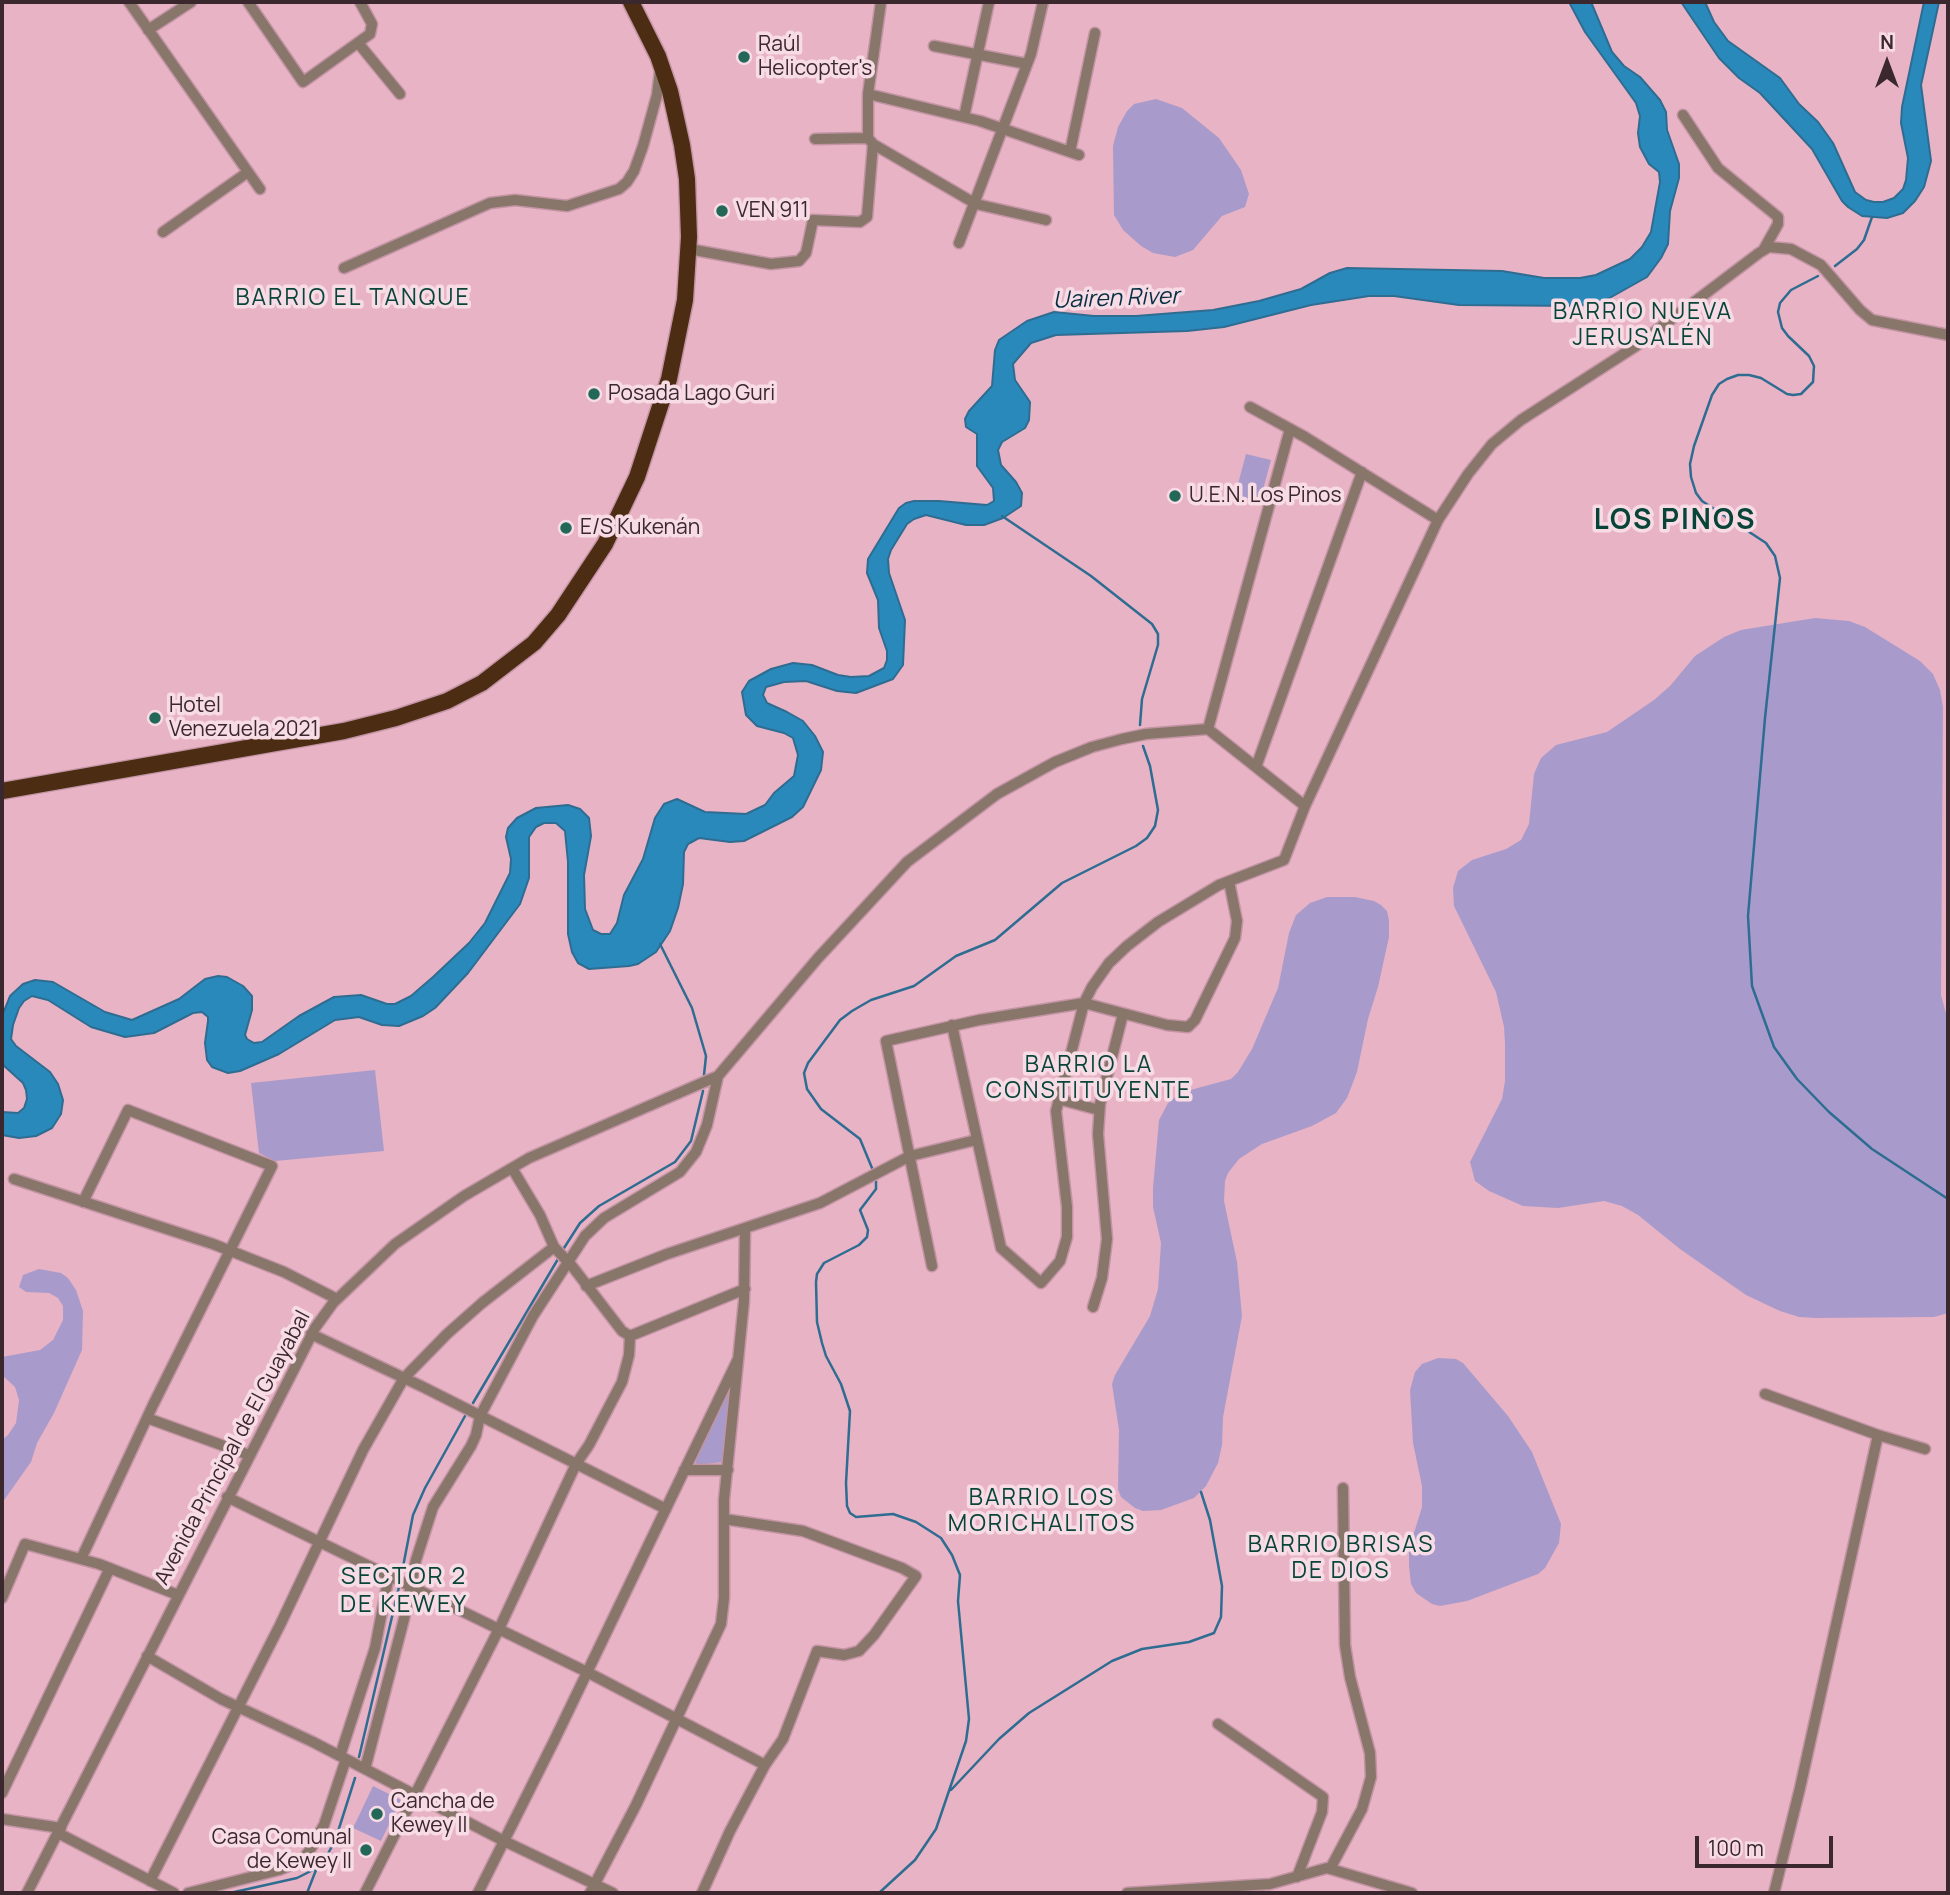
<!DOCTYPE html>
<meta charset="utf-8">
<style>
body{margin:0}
#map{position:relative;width:1950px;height:1895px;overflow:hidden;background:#e8b3c5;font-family:Manrope,sans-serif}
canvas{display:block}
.frame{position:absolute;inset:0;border:4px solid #3b272e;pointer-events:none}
.north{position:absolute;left:1852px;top:28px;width:70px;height:70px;-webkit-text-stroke:5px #f8dce5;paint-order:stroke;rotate:0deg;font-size:19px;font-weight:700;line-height:28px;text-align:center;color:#3b272e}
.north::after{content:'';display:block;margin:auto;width:24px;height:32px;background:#3b272e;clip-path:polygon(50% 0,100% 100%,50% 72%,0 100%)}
.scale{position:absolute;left:1695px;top:1836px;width:138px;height:32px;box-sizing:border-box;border:4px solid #3b272e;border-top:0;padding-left:9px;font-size:21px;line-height:24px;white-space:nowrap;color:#3b272e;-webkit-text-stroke:5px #f8dce5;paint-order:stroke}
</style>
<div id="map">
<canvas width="1950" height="1895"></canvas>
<div class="frame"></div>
<div class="north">N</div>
<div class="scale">100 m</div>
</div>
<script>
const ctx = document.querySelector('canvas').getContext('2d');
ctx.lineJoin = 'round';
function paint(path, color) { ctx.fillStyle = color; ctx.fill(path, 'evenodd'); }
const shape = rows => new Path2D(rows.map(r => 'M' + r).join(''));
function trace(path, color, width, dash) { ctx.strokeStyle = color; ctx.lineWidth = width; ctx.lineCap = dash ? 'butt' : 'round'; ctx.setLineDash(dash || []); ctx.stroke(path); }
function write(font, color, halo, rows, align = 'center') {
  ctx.font = font + ' Manrope,sans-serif'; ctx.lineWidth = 7; ctx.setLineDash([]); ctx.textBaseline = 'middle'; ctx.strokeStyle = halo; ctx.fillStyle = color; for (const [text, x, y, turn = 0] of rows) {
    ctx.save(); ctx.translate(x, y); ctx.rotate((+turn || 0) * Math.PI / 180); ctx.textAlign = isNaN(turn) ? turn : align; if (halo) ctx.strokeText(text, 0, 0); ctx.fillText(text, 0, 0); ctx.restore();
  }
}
const green = shape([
 [1156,99,1182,108,1219,138,1241,170,1249,194,1245,207,1222,216,1193,250,1175,257,1153,253,1141,246,1123,230,1114,215,1113,146,1118,127,1127,111,1134,104],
 [1246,454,1271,460,1260,501,1235,495],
 [1815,618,1849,621,1865,627,1920,661,1933,674,1940,690,1943,707,1941,995,1948,1021,1948,1313,1934,1317,1816,1318,1799,1317,1780,1311,1746,1295,1680,1249,1638,1215,1622,1206,1604,1201,1558,1208,1523,1206,1489,1191,1475,1181,1470,1162,1502,1099,1505,1081,1505,1043,1504,1027,1496,992,1454,906,1453,888,1458,871,1472,860,1506,849,1521,840,1529,824,1534,774,1541,758,1556,745,1607,732,1654,700,1670,686,1695,656,1724,637,1741,630],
 [1327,897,1355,897,1374,901,1381,905,1387,911,1389,920,1389,937,1378,987,1368,1019,1357,1072,1347,1098,1336,1113,1312,1126,1262,1144,1239,1159,1228,1173,1225,1181,1224,1201,1237,1262,1242,1316,1223,1417,1222,1445,1218,1463,1206,1486,1194,1498,1161,1510,1143,1511,1135,1508,1121,1497,1118,1489,1119,1430,1112,1384,1115,1375,1150,1316,1158,1289,1161,1243,1153,1207,1153,1188,1159,1120,1168,1103,1175,1097,1183,1092,1231,1079,1238,1072,1252,1049,1278,988,1289,933,1296,915,1310,903],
 [375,1070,384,1151,275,1161,259,1153,251,1083],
 [39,1269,61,1273,68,1278,76,1290,83,1311,82,1350,54,1413,37,1443,31,1462,2,1503,2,1440,8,1435,16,1423,19,1400,15,1387,2,1375,2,1357,40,1350,53,1340,63,1320,63,1306,58,1298,49,1293,26,1292,19,1287,23,1275],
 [1438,1358,1456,1359,1463,1363,1508,1416,1532,1452,1561,1524,1559,1543,1545,1568,1538,1574,1467,1601,1440,1606,1432,1604,1416,1593,1411,1584,1409,1566,1409,1549,1422,1507,1422,1486,1413,1443,1410,1390,1415,1372,1422,1364],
 [727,1390,731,1391,724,1462,696,1465,695,1459],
 [373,1786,401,1800,381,1841,353,1828]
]);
const water = shape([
 [1569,2,1591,2,1612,52,1624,66,1640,77,1660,100,1666,112,1667,130,1679,164,1679,178,1670,211,1668,244,1661,258,1647,277,1606,300,1580,306,1459,305,1394,296,1369,296,1311,305,1224,327,1187,331,1056,335,1031,343,1013,364,1015,380,1030,402,1029,420,1025,428,1002,442,998,450,1001,465,1016,482,1022,493,1021,506,1003,518,984,525,966,525,926,515,914,519,907,524,891,550,888,559,889,573,905,620,903,665,893,679,856,693,837,691,806,681,784,682,766,687,763,695,767,703,787,712,803,721,815,736,823,752,821,770,803,807,792,817,744,841,730,842,699,838,688,844,684,852,683,884,678,908,670,931,656,952,638,964,629,966,589,969,578,963,572,952,568,934,568,862,565,831,556,823,544,823,536,827,529,837,529,878,520,904,468,973,435,1008,423,1016,399,1026,382,1025,359,1017,335,1020,279,1054,240,1071,228,1073,212,1067,207,1060,205,1043,208,1021,208,1017,202,1012,193,1013,154,1033,125,1037,91,1027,48,1000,32,996,24,1001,19,1008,13,1025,11,1039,16,1046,50,1072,58,1084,63,1100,61,1114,52,1128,36,1136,19,1138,2,1135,2,1112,18,1113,24,1108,27,1099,26,1090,23,1083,2,1064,2,1016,10,996,23,984,35,980,53,982,105,1012,132,1020,179,999,205,979,218,976,227,977,243,986,252,996,252,1010,245,1035,247,1039,254,1043,262,1042,299,1016,334,997,361,995,387,1004,395,1004,411,996,433,977,469,943,485,923,510,873,511,859,506,837,508,828,517,818,536,808,568,805,580,809,589,818,591,836,584,875,585,909,593,930,601,934,610,934,617,923,624,895,643,859,655,818,664,804,677,799,705,812,746,814,765,805,774,793,794,776,798,755,793,738,784,733,757,726,746,715,742,692,749,681,771,669,793,663,812,665,838,675,851,677,869,676,884,668,887,660,887,651,879,628,878,600,867,573,868,559,899,508,906,503,914,501,939,501,987,505,994,501,993,488,977,466,977,434,966,427,965,419,969,411,992,386,995,350,999,340,1027,321,1054,312,1094,316,1136,316,1213,310,1259,301,1301,289,1330,273,1347,268,1502,271,1544,278,1580,278,1596,275,1630,259,1642,247,1651,232,1660,182,1659,172,1649,164,1640,147,1638,133,1640,116,1636,103,1585,32,1569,2],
 [1681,2,1705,2,1714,22,1728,41,1780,78,1799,104,1818,122,1833,143,1855,192,1866,200,1874,202,1883,202,1894,198,1903,189,1906,180,1908,158,1901,123,1902,107,1924,2,1939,2,1921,85,1931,161,1924,187,1915,201,1903,213,1887,218,1862,216,1848,207,1842,201,1812,149,1760,93,1739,78,1719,58,1681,2]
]);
const stream = shape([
 [1835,266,1857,249,1864,240,1872,217],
 [1818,276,1791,290,1780,303,1778,312,1782,328,1788,336,1809,356,1814,366,1813,382,1801,394,1793,395,1787,394,1761,378,1749,375,1738,375,1727,379,1719,384,1712,395,1694,446,1690,464,1691,477,1696,493,1702,501,1766,543,1775,556,1780,578,1765,718,1748,916,1752,986,1774,1047,1797,1079,1829,1112,1872,1149,1948,1199],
 [1002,516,1091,576,1152,624,1158,634,1158,645,1142,699,1140,725],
 [660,944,692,1008,706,1056,704,1075],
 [872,1168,860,1139,821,1109,807,1089,804,1073,808,1063,840,1020,852,1011,871,1000,914,986,956,956,995,940,1062,883,1136,846,1147,838,1155,826,1158,810,1150,766,1143,746],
 [876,1181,876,1189,860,1210,868,1230,867,1237,859,1245,824,1263,817,1274,816,1282,817,1322,822,1343,826,1356,841,1384,850,1411,846,1483,847,1506,850,1513,856,1517,893,1514,916,1522,941,1538,952,1555,960,1575,958,1601,969,1719,966,1741,936,1829,915,1860,879,1893],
 [564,1248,580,1223,599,1206,675,1162,691,1141,703,1091],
 [473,1403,558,1259],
 [402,1572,413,1515,425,1488,465,1416],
 [359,1757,399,1587],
 [951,1790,999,1739,1029,1713,1112,1661,1142,1649,1189,1642,1214,1633,1221,1617,1222,1586,1210,1520,1201,1492],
 [230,1893,297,1878,321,1866,335,1841,355,1778],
 [307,1893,316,1870]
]);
const minor = shape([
 [129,2,260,189],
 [248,2,303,82,370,34,372,24,360,2],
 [881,2,868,94,868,138,873,144,976,204,1046,220],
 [148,30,191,2],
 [359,44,400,94],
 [934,46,1027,64],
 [868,94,980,121,1079,155],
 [1683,115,1718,168,1778,217,1778,224,1764,249],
 [964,117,989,2],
 [815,139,868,138],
 [1070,152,1095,33],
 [163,232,248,172],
 [959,243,1031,54,1043,2],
 [689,249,771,264,799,261,806,253,813,220,860,222,867,217,873,144],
 [344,268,490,203,515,200,567,206,619,189,627,182,634,171,643,146,657,95,660,71],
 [1250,407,1305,437,1438,520],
 [1208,729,1290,429],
 [1256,767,1362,472],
 [952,1025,1001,1248,1041,1283,1060,1261,1067,1237,1067,1207,1056,1111,1084,1003,1092,987,1109,963,1127,946,1158,922,1219,885,1284,860,1305,806,1438,520,1468,474,1492,444,1521,420,1636,346,1759,253,1769,247,1791,249,1821,265,1860,310,1872,320,1948,335],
 [1058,1099,1099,1110],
 [512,1168,540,1215,554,1247,572,1266,622,1331,630,1336],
 [14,1179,213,1244,284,1272,337,1299],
 [932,1266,886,1041,979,1020,1084,1003,1167,1025,1188,1027,1195,1020,1235,938,1237,921,1229,881],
 [586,1286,667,1254,820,1203,910,1156,976,1140],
 [1093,1307,1102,1278,1107,1239,1098,1134,1100,1104,1123,1014],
 [311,1334,421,1386,666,1509],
 [630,1336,745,1289],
 [1765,1394,1878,1435,1925,1449],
 [147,1418,249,1455],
 [684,1470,728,1470],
 [227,1497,587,1672,765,1765],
 [81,1559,153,1405,272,1166,128,1110,83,1202],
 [2,1598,25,1544,99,1564,178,1595],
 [147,1656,221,1699,313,1742,504,1841,613,1893],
 [1218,1724,1323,1797,1322,1812,1297,1877],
 [340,1756,375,1648,389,1575],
 [365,1769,404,1619,416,1560,433,1507,471,1446,476,1435,480,1416,533,1316,585,1236,604,1218,680,1172,696,1152,707,1125,718,1076],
 [2,1793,110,1568],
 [2,1819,61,1828],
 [58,1833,174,1893],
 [1330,1869,1362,1809,1371,1777,1370,1753,1350,1677,1345,1645,1343,1488],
 [150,1881,280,1625,363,1450,404,1378,447,1334,482,1303,554,1247],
 [27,1893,315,1328,333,1303,395,1244,464,1196,529,1158,718,1076,818,958,907,862,997,794,1055,762,1092,747,1122,739,1146,734,1208,729,1305,806],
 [188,1893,279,1870,301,1861,310,1850,324,1825,346,1759],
 [365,1893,499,1629,576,1464,589,1445,622,1382,629,1355,630,1336],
 [478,1893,555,1739,738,1359],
 [590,1893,636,1805,721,1624,724,1598,724,1500,744,1301,745,1228],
 [702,1893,730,1831,765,1765,783,1739,817,1651,844,1655,859,1651,874,1635,916,1576,902,1568,803,1531,724,1519],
 [1127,1893,1270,1884,1327,1868,1412,1893],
 [1774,1893,1800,1788,1878,1435]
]);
const trunk = shape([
 [2,791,344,731,396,718,447,701,482,683,534,643,558,615,605,544,637,477,669,379,685,300,689,237,687,179,682,145,670,91,658,56,631,2]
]);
const markers = [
 [744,57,7,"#236759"],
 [722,211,7,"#236759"],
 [594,394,7,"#236759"],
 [1175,496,7,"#236759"],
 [566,528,7,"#236759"],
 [155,718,7,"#236759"],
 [377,1814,7,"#236759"],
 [366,1850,7,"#236759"]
];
const poiNames = [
 ["Raúl",758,45],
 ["Helicopter's",758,69],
 ["VEN 911",736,211],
 ["Posada Lago Guri",608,394],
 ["U.E.N. Los Pinos",1189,496],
 ["E/S Kukenán",580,528],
 ["Hotel",169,706],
 ["Venezuela 2021",169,730],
 ["Cancha de",391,1802],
 ["Kewey II",391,1826],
 ["Casa Comunal",352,1838,"right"],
 ["de Kewey II",352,1862,"right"]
];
const streetNames = [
 ["Avenida Principal de El Guayabal",233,1448,-62]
];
const neighbourhoodNames = [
 ["BARRIO EL TANQUE",353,299],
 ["BARRIO NUEVA",1643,313],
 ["JERUSALÉN",1643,339],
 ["BARRIO LA",1089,1066],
 ["CONSTITUYENTE",1089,1092],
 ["BARRIO LOS",1042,1499],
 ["MORICHALITOS",1042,1525],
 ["BARRIO BRISAS",1341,1546],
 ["DE DIOS",1341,1572]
];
const waterNames = [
 ["Uairen River",1116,299,-2]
];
const quarterNames = [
 ["SECTOR 2",404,1577],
 ["DE KEWEY",404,1605]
];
const districtNames = [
 ["LOS PINOS",1675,521]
];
paint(green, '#a89bcb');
paint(water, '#2a89bb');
trace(water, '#2f6c91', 2);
trace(stream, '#2f6c91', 2.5);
trace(minor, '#c294a4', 13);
trace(trunk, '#c294a4', 19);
trace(minor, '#88766a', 10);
trace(trunk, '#4c2c12', 16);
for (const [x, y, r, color] of markers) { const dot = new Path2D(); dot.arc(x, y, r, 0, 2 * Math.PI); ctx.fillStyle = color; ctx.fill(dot); trace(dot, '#f8dce5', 2.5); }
write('21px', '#3b272e', '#f8dce5', poiNames, 'left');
write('21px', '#3b272e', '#f8dce5', streetNames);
ctx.letterSpacing = '2px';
write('23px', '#094439', '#f8dce5', neighbourhoodNames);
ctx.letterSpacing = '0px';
write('italic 23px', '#062f44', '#f8dce5', waterNames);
ctx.letterSpacing = '2px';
write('24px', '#094439', '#f8dce5', quarterNames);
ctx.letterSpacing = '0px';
ctx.letterSpacing = '2px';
write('bold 28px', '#094439', '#f8dce5', districtNames);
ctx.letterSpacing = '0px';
</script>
